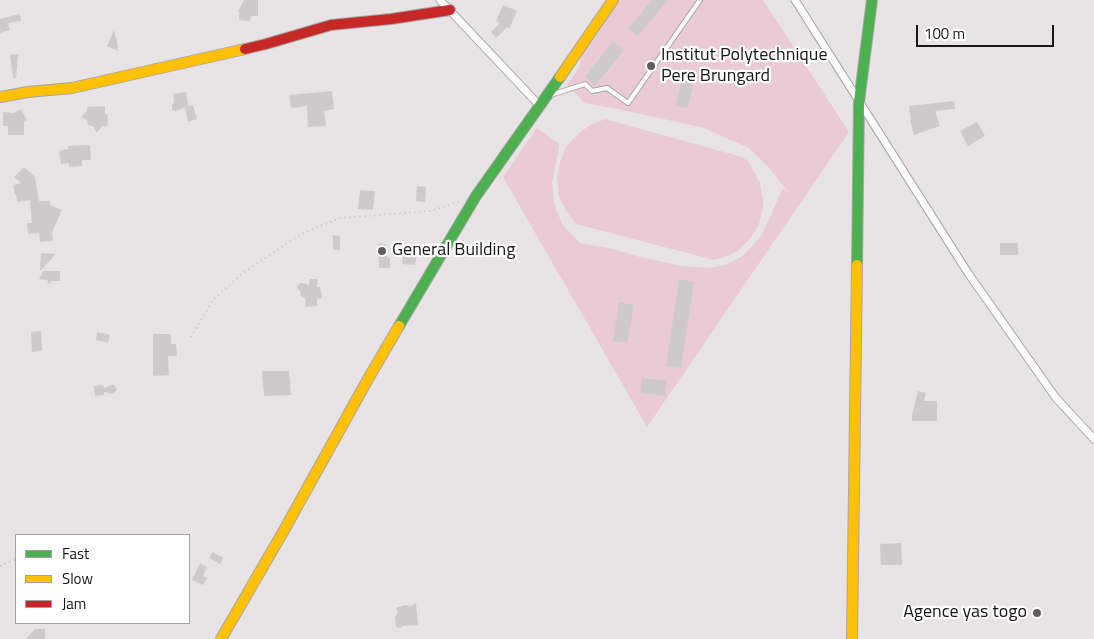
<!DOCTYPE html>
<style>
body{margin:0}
#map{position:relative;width:1094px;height:639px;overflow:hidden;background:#e8e3e5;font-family:"Titillium Web",sans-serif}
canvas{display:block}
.legend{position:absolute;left:15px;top:534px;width:175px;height:90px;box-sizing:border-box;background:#fff;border:1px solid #a3a1a2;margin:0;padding:6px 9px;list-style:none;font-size:15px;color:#181516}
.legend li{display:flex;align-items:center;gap:10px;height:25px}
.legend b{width:25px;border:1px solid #a3a1a2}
.scale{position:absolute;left:916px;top:25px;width:138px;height:22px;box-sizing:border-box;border:2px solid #181516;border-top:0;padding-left:6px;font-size:15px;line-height:18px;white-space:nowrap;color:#181516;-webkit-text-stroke:4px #fff;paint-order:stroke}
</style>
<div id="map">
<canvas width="1094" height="639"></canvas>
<ul class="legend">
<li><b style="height:6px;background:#4caf50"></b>Fast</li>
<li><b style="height:6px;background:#ffc107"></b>Slow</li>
<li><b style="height:6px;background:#c62828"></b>Jam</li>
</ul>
<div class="scale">100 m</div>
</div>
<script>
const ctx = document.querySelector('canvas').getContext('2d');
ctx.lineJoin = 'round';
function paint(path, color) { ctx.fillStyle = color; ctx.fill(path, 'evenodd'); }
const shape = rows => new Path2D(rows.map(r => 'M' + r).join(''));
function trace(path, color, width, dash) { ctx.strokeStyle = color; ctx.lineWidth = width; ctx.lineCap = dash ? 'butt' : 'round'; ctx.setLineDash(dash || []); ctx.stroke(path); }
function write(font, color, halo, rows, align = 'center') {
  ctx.font = font + ' "Titillium Web",sans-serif'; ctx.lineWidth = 4.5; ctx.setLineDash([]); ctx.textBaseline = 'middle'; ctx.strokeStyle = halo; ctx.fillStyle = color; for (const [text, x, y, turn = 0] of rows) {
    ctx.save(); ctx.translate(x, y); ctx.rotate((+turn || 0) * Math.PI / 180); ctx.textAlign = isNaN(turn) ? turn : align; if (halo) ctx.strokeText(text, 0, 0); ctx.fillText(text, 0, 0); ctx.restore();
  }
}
const green = shape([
 [620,0,763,0,849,132,647,427,503,177,537,128,559,144,558,154,552,182,554,203,562,224,580,243,613,249,640,257,682,266,708,268,725,265,743,256,762,235,783,188,791,196,771,170,749,148,704,128,623,110,585,103,567,85,579,68,582,55,596,37],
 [605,119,742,157,749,162,760,183,763,200,763,208,759,224,750,239,738,251,730,255,714,260,576,224,566,211,559,196,557,179,560,162,566,147,577,135,590,125]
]);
const building = shape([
 [244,0,258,0,258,16,251,16,250,21,239,20,239,12,238,11],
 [652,0,668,0,638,36,628,29],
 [503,5,517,11,509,29,507,27,496,38,491,32,500,23,496,21],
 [19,14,21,17,21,21,8,23,10,30,0,33,0,19],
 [114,30,117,41,118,51,107,46],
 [613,41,624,50,595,86,585,77],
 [18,54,16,78,13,78,10,55],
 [684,69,696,71,688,108,676,106],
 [332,91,334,109,324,111,326,126,308,127,307,106,291,108,289,95],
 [186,92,188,106,176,111,172,110,172,105,174,102,173,94],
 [954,101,955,109,935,111,940,126,914,135,910,120,911,119,909,106],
 [193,105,197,119,188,122,185,107],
 [105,106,105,114,107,114,108,126,102,126,97,133,93,126,88,125,87,120,81,117,87,111,87,107],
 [21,109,27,120,24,121,24,135,8,135,8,126,3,126,3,112,14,113],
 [977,122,985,136,968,146,960,131],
 [90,145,91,160,82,160,82,166,69,167,69,163,61,164,59,151,68,149,68,146],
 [24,167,35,177,39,201,50,201,50,205,62,210,52,232,53,241,40,242,39,233,28,234,27,223,32,223,30,200,17,202,16,194,15,195,13,185,21,183,14,177],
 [417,186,426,187,425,202,416,201],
 [360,190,375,191,373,210,358,209],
 [333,235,340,236,340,250,333,250],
 [1000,243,1018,243,1018,255,1000,255],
 [378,244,386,244,387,258,390,258,390,268,379,268],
 [404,245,418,247,415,265,402,264],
 [41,253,56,254,40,271],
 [43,271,60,271,60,281,52,281,49,284,47,280,39,279],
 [310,279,318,279,317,287,320,287,322,298,317,299,317,306,306,307,305,298,300,295,301,293,297,287,300,283,302,283,309,285],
 [679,279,694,282,681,368,666,366],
 [619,302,634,305,627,343,613,341],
 [41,331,42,351,32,352,31,332],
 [97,332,110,335,108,343,96,340],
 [153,334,171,334,171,344,176,344,177,356,168,356,169,375,153,376],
 [262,371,289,371,291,395,264,396],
 [642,378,667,381,665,396,640,392],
 [103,385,104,388,112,385,114,385,117,389,116,391,113,394,104,392,104,395,95,396,94,386],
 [918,391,926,393,924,401,937,401,937,421,912,421,912,415],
 [901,543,902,565,881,565,880,544],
 [213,552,223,558,220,564,209,558],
 [200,563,207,567,203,576,207,578,203,585,192,580],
 [416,603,418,625,403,626,400,628,396,627,395,617,398,612,396,608,405,605,411,606],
 [35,629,45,629,45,639,26,639]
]);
const path = shape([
 [191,337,213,300,243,273,301,234,340,218,430,211,462,201],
 [0,566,16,559]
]);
const lane = shape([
 [551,95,585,84,592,91,607,88,628,103,700,0]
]);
const street = shape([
 [440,0,540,106],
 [795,0,968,273,1056,398,1094,439]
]);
const fast = shape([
 [857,265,859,102,872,0],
 [399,326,476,196,560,77]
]);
const slow = shape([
 [560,77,613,0],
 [0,97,28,92,72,88,245,49],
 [221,639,283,532,368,379,399,326],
 [852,639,857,265]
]);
const jam = shape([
 [245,49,266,44,331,25,391,19,450,10]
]);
const markers = [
 [651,66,5,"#615d5e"],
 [382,251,5,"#615d5e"],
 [1037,613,5,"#615d5e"]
];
const poiNames = [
 ["Institut Polytechnique",661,56],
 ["Pere Brungard",661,77],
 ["General Building",392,251],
 ["Agence yas togo",1027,613,"right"]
];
paint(green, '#eacbd5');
paint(building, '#cecacb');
trace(lane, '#a9a5a6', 6);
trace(street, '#a9a5a6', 9);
trace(fast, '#a9a5a6', 12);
trace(slow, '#a9a5a6', 12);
trace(jam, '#a9a5a6', 12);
trace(path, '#c6c5c5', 2, [1, 4]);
trace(lane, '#fcfbfb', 4);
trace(street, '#fcfbfb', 7);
trace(fast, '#4caf50', 10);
trace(slow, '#ffc107', 10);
trace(jam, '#c62828', 10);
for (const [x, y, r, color] of markers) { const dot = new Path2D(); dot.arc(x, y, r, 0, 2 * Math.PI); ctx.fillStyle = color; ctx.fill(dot); trace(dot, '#fff', 2); }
write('18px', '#181516', '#fff', poiNames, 'left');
</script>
